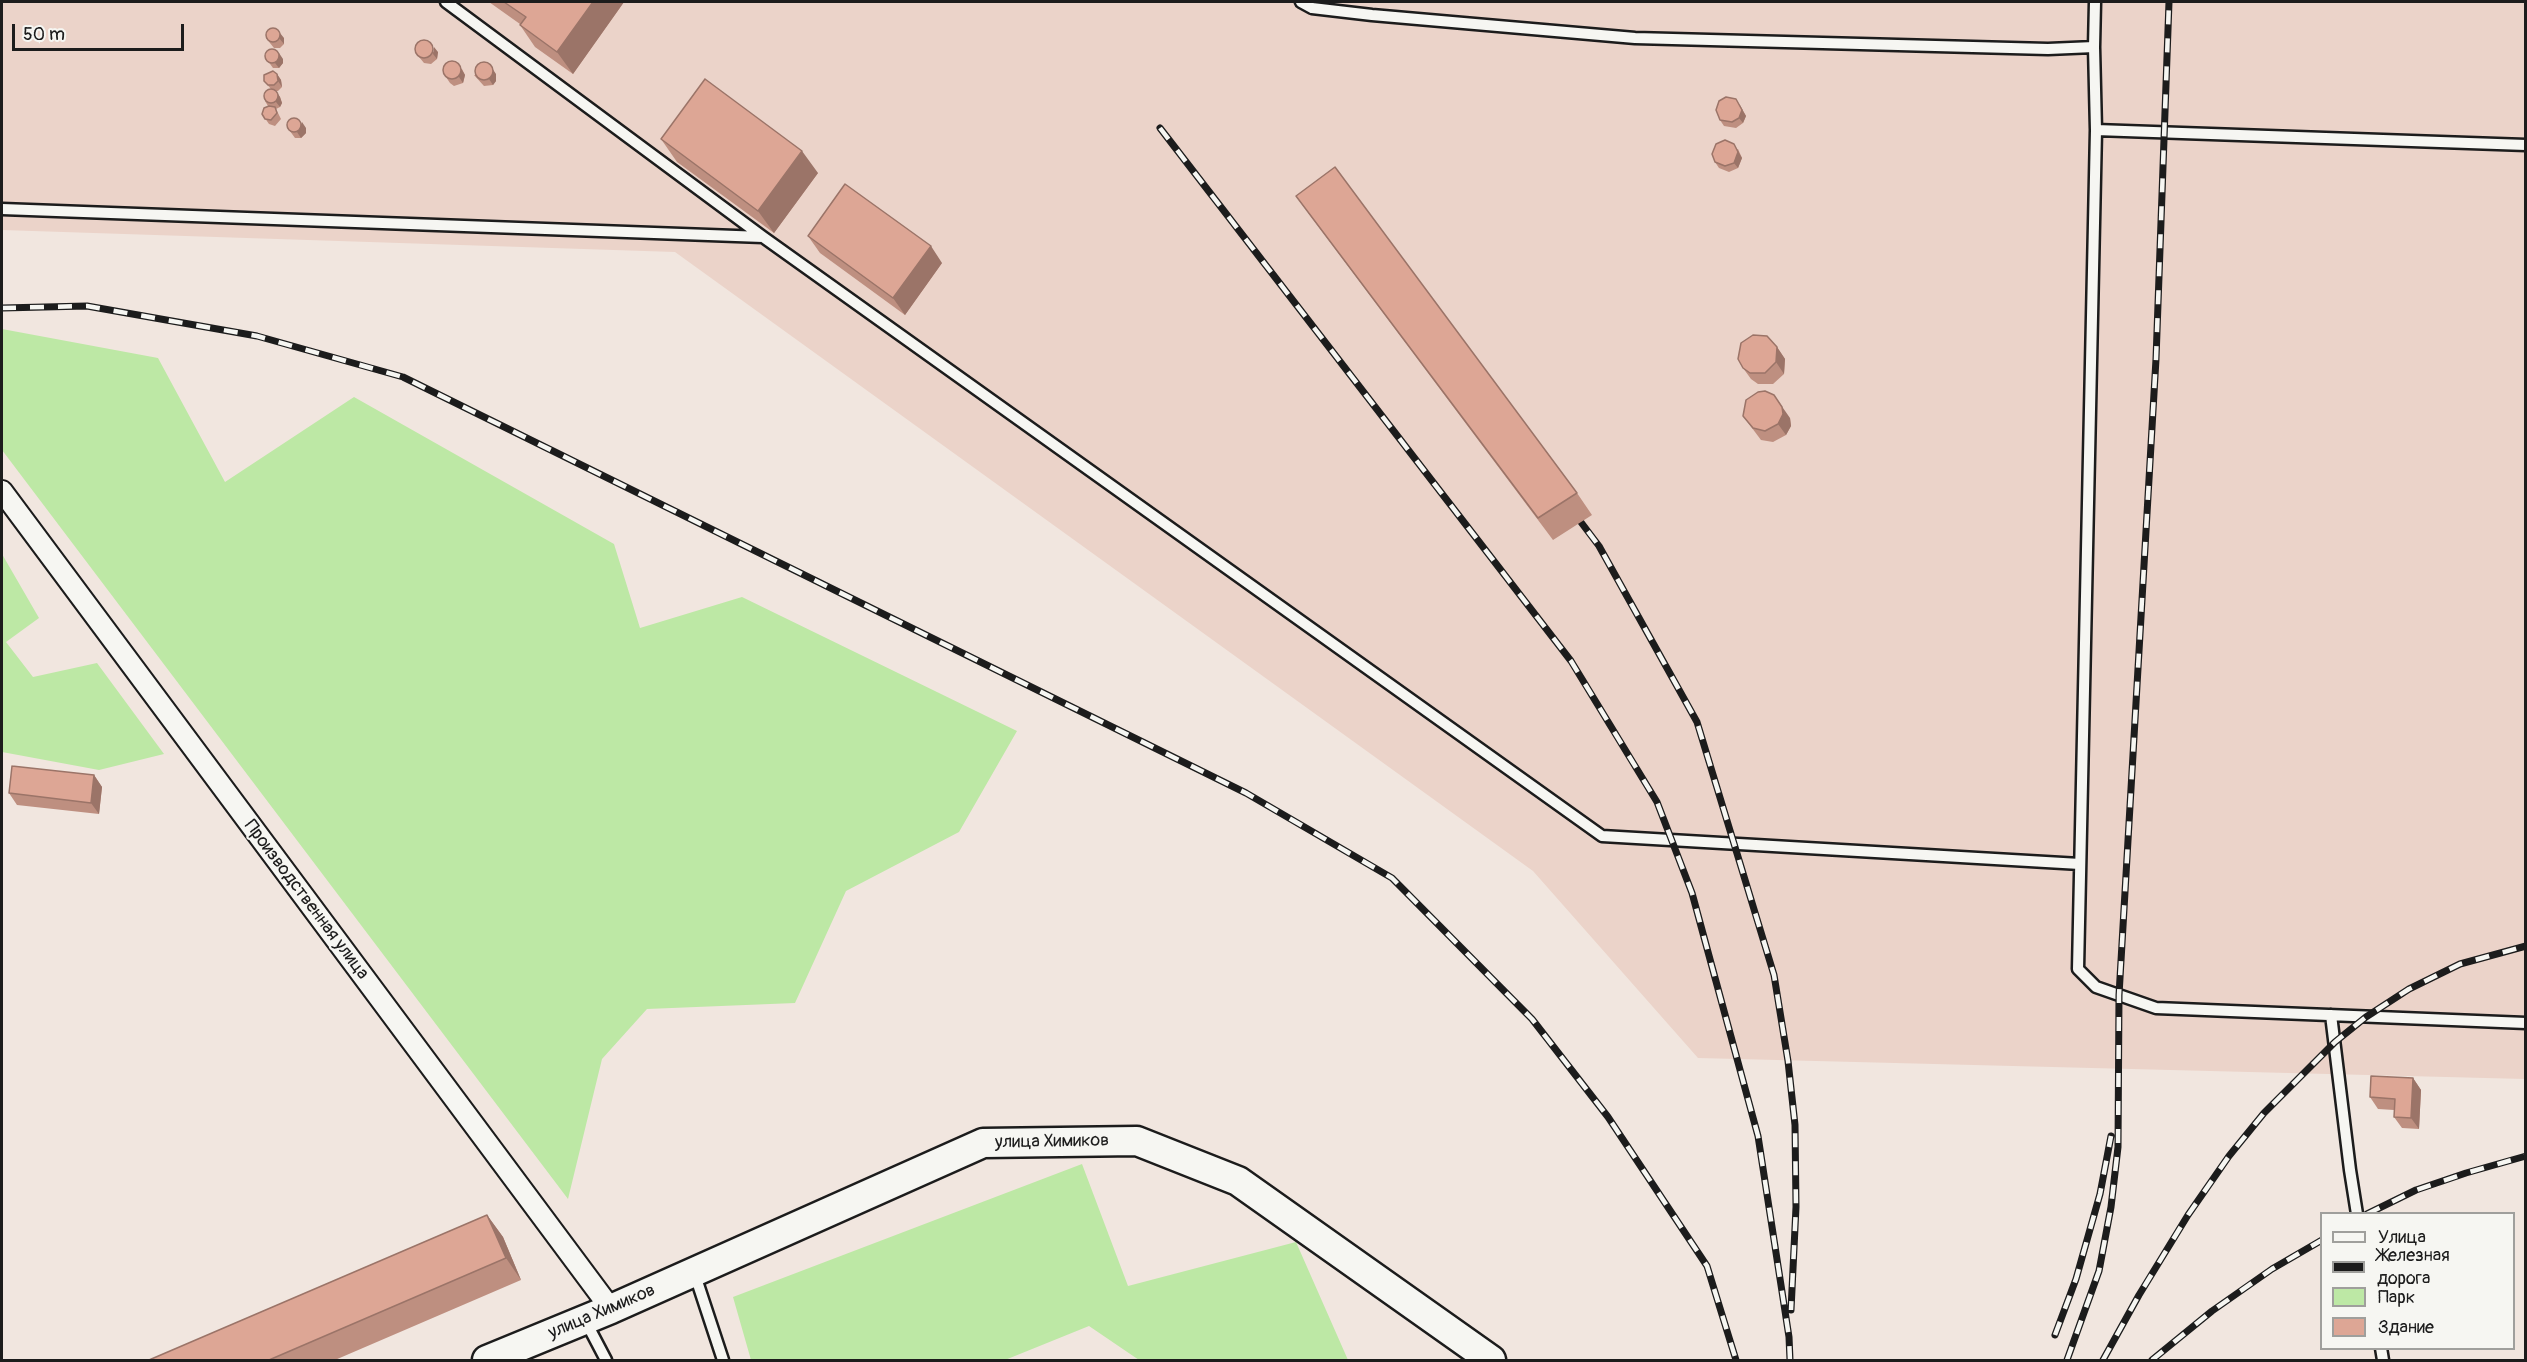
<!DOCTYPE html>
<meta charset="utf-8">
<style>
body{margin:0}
#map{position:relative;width:2527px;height:1362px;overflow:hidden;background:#f1e6df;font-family:Pangolin,sans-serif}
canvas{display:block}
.frame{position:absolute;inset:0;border:3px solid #1c1c1c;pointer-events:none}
.legend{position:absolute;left:2320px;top:1212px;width:195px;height:138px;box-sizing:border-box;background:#f6f6f2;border:2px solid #9f9f9c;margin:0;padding:8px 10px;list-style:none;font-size:18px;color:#1c1c1c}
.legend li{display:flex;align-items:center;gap:12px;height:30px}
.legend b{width:30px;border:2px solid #9f9f9c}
.scale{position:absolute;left:12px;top:24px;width:172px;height:27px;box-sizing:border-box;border:3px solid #1c1c1c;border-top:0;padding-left:8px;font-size:18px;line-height:21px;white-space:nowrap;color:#1c1c1c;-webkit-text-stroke:4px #f6f6f2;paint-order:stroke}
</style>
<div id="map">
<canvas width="2527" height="1362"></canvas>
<div class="frame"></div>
<ul class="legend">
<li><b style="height:8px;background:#f6f6f2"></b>Улица</li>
<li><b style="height:8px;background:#1c1c1c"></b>Железная дорога</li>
<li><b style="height:16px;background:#bde8a5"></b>Парк</li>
<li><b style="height:16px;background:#dda695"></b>Здание</li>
</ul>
<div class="scale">50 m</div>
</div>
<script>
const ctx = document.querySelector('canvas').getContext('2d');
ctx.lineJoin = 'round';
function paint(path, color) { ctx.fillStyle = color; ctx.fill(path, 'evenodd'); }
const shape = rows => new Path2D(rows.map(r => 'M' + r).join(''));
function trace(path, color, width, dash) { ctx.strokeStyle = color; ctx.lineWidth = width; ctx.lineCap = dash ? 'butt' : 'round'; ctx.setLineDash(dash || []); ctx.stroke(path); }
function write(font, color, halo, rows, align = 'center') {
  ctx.font = font + ' Pangolin,sans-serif'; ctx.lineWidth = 4.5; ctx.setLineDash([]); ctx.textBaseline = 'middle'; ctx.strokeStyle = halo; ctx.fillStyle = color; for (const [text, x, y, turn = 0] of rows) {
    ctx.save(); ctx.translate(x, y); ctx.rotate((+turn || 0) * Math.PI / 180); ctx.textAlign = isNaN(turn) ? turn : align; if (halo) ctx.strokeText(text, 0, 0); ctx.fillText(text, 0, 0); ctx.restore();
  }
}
const built = shape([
 [2,2,2525,2,2525,1079,1698,1058,1533,871,675,252,2,230]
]);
const green = shape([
 [2,329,158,358,225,482,354,397,614,544,640,628,742,597,1017,731,959,832,846,891,795,1003,647,1009,602,1059,568,1199,2,450],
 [2,554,39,618,6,642,33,677,97,663,164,754,99,770,2,752],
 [1082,1164,1128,1286,1296,1242,1348,1360,1139,1360,1089,1326,1005,1360,751,1360,733,1297]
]);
const lane = shape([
 [446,2,763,237,1602,836,2080,864],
 [1301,2,1312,8,1372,15,1635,38,2048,49,2094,47,2095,2],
 [2094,47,2096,130,2526,145],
 [2096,130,2078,969,2096,987,2156,1008,2526,1023],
 [2,209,763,237],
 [2331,1015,2350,1170,2357,1214],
 [694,1272,723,1360],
 [585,1320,606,1360],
 [2381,1348,2383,1360]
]);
const street = shape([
 [2,491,611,1309]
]);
const secondary = shape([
 [487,1360,611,1309,983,1143,1137,1141,1238,1181,1491,1360]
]);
const rail = shape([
 [1160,128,1571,661,1657,802,1692,893,1758,1136,1789,1337,1790,1360],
 [2,308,87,306,257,336,403,377,1246,793,1392,878,1532,1019,1608,1117,1707,1266,1736,1360],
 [1571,509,1599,546,1697,722,1774,975,1788,1061,1795,1125,1796,1207,1791,1310],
 [2367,1214,2416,1190,2466,1173,2526,1156],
 [2055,1335,2076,1279,2100,1194,2111,1136],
 [2067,1360,2099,1271,2111,1207,2118,1147,2119,995,2156,359,2169,2],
 [2103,1360,2139,1295,2188,1215,2229,1156,2264,1113,2335,1042,2366,1017,2409,989,2460,964,2526,946],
 [2152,1360,2212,1311,2272,1269,2322,1240]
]);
const wall = shape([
 [489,2,624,2,573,74,535,47,520,25,520,24],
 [266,38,284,38,284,44,280,48,274,48],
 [415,52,438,52,437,59,431,64,424,63],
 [265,57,283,59,283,63,279,68,273,68],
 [462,69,465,75,463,83,454,86,450,83,446,77],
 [277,74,281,80,282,87,278,91,276,91,280,97,282,103,280,107,276,109,281,119,275,126,269,124,262,114,268,106,265,101,271,89,264,81],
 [496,74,496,81,493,85,484,86,474,75],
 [1740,105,1746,116,1743,123,1736,128,1724,126,1720,120],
 [287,127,306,128,306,133,301,138,295,138],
 [661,139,818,173,774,233,677,162],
 [1738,149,1742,158,1738,168,1729,172,1719,168,1715,162],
 [1296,196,1577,493,1592,515,1553,540,1312,218],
 [808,236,942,263,905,315,820,253],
 [1777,347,1785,359,1784,374,1773,384,1758,384,1751,379,1743,368],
 [1743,416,1790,418,1791,426,1786,435,1773,442,1761,440],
 [94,775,102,787,99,814,17,805,9,793],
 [2413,1078,2421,1090,2419,1129,2402,1128,2394,1117,2394,1110,2378,1109,2370,1097],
 [487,1215,503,1237,521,1280,335,1360,149,1360]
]);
const shadedWall = shape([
 [593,2,624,2,573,74,557,52],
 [280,33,284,38,284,44,279,38],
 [434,47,438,52,437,59,433,54],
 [279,53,283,59,283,63,279,68,275,63],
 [458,63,465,75,463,83,459,77],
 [492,68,496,74,496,81,493,85,489,79],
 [277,74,281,80,282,87,278,81],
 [276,91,280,97,282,103,280,107,276,102],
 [1736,99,1746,116,1743,123,1739,118],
 [302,122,306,128,306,133,301,138,297,132],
 [1734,144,1742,158,1738,168,1734,163],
 [802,151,818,173,774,233,758,211],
 [931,246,942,263,905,315,893,298],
 [1777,347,1785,359,1784,374,1776,362],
 [1774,395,1790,418,1791,426,1786,435,1778,424],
 [94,775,102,787,99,814,91,803],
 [2413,1078,2421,1090,2419,1129,2411,1118],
 [487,1215,503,1237,521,1280,506,1258]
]);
const building = shape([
 [504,2,593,2,557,52,520,25,526,17,504,2],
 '266 35a7 7 0 1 1 14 0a7 7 0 1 1-14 0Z',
 '415 49a9 9 0 1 1 18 0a9 9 0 1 1-18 0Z',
 '265 56a7 7 0 1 1 14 0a7 7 0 1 1-14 0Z',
 '443 70a9 9 0 1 1 18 0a9 9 0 1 1-18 0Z',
 '475 71a9 9 0 1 1 18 0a9 9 0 1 1-18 0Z',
 [273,71,277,74,278,81,274,85,268,85,264,81,264,75,273,71],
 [705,79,802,151,758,211,661,139,705,79],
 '264 96a7 7 0 1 1 14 0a7 7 0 1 1-14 0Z',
 [1726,97,1736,99,1742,110,1739,118,1732,122,1720,120,1716,110,1719,101,1726,97],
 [269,106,275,107,277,113,271,120,265,119,262,114,264,108,269,106],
 '287 125a7 7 0 1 1 14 0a7 7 0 1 1-14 0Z',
 [1725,140,1734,144,1738,152,1734,163,1725,166,1715,162,1712,154,1716,144,1725,140],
 [1335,167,1577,493,1538,518,1296,196,1335,167],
 [845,184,931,246,893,298,808,236,845,184],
 [1753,335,1767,336,1777,347,1776,362,1765,373,1750,373,1743,368,1738,359,1741,343,1753,335],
 [1765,391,1774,395,1782,407,1783,414,1778,424,1765,431,1753,428,1743,416,1746,400,1758,392,1765,391],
 [12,766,94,775,91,803,9,793,12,766],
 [2371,1076,2413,1078,2411,1118,2394,1117,2395,1099,2370,1097,2371,1076],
 [487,1215,506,1258,269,1360,149,1360,487,1215]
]);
const streetNames = [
 ["Производственная улица",306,900,53],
 ["улица Химиков",1052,1142,-1],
 ["улица Химиков",602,1312,-23]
];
paint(built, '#ebd3c9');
paint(green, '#bde8a5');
trace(lane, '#1c1c1c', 15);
trace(street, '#1c1c1c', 24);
trace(secondary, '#1c1c1c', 33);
trace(lane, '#f6f6f2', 10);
trace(street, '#f6f6f2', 20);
trace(secondary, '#f6f6f2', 28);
trace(rail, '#1c1c1c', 7);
trace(rail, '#f6f6f2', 4.5, [14]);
paint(wall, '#be8f80');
paint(shadedWall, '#9b7468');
paint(building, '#dda695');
trace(building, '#9b7468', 1.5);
write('18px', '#1c1c1c', '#f6f6f2', streetNames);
</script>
